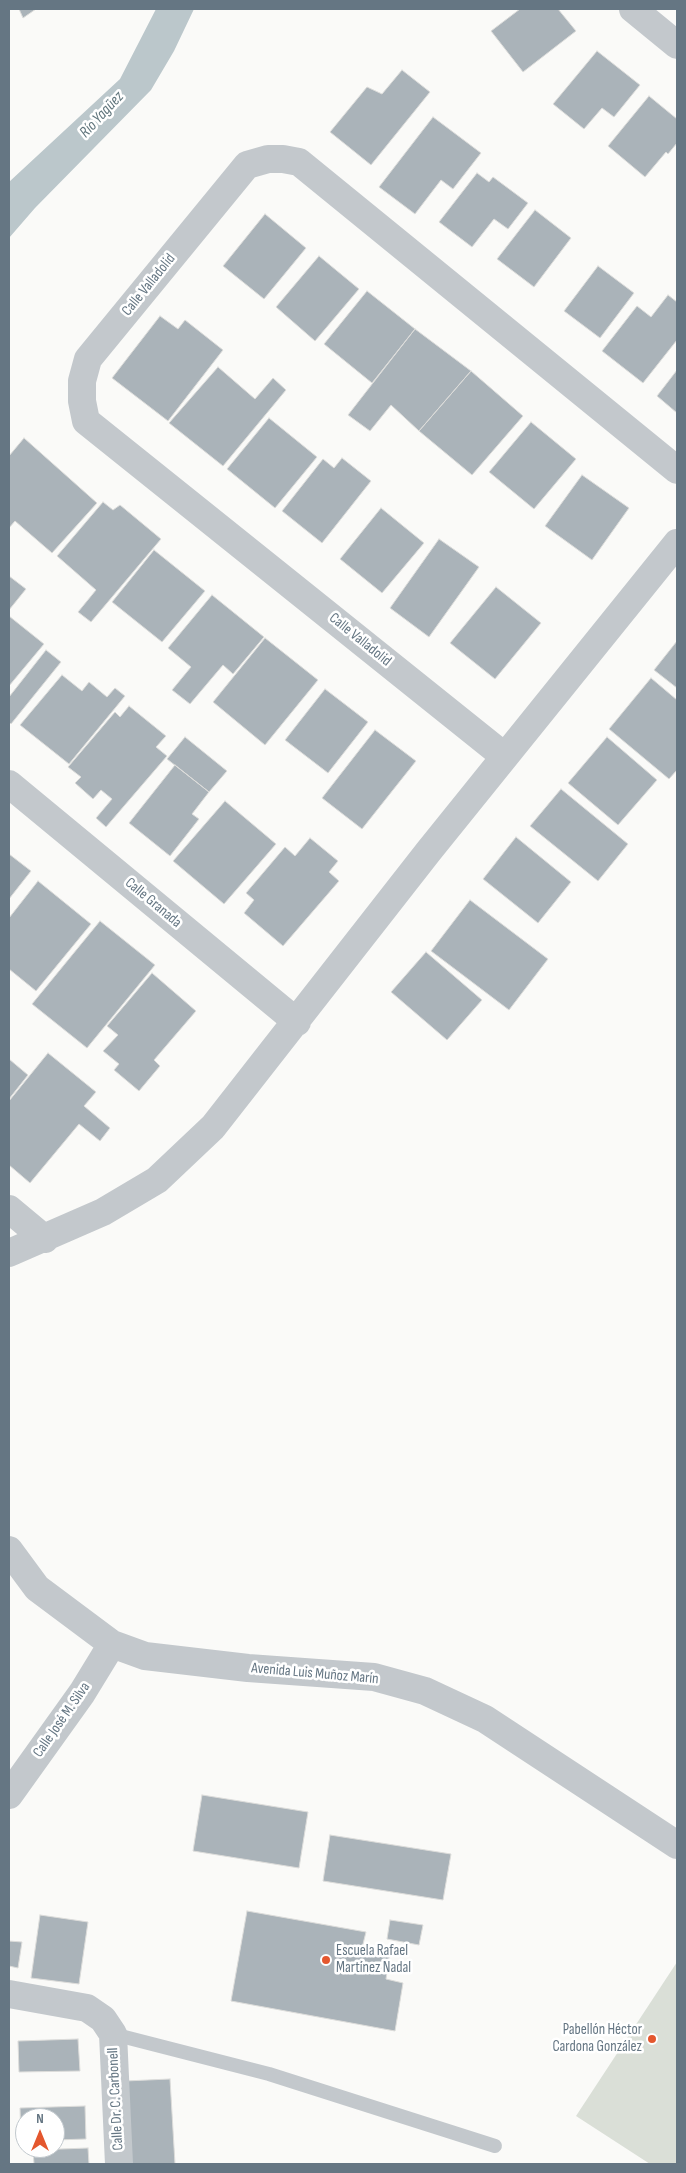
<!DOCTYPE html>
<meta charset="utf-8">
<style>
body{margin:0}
#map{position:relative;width:686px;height:2173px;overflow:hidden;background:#fafaf8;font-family:"Sofia Sans Condensed",sans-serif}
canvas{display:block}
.frame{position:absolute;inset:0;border:10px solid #657683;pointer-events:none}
.north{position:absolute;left:15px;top:2108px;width:50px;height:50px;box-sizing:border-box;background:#fff;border:1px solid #c1c8cd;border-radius:50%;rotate:0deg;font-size:14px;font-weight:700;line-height:20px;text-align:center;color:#657683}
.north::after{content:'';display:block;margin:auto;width:18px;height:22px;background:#e4572e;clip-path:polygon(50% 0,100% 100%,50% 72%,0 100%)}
</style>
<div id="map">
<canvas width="686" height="2173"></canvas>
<div class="frame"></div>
<div class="north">N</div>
</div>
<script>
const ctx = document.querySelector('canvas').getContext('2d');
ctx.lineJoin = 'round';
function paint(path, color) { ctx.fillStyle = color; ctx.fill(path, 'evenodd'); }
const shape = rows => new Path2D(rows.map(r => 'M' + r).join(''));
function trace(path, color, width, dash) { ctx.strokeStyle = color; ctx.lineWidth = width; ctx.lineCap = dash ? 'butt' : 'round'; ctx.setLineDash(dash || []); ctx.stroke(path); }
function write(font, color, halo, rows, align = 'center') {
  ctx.font = font + ' "Sofia Sans Condensed",sans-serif'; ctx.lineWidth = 5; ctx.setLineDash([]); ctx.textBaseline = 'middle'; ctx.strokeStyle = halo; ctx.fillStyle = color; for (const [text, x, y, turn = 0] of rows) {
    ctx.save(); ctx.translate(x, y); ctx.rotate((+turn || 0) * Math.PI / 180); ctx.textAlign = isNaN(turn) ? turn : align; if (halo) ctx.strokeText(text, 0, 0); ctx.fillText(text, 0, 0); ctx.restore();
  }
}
const green = shape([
 [677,1962,677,2164,650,2164,576,2116]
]);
const water = shape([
 [156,9,194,9,174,51,151,90,35,208,9,238,9,182,120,79]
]);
const building = shape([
 [19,9,36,9,23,18,19,9],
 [520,9,558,9,576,31,523,72,491,31,520,9],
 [597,51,640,85,614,117,602,108,584,129,553,104,597,51],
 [402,70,430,92,371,165,330,132,367,87,382,94,402,70],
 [649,96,677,119,677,143,668,154,666,152,645,177,608,146,649,96],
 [433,117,481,153,453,189,441,180,415,214,379,187,433,117],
 [477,173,489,182,493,177,528,203,508,229,494,219,472,247,439,222,477,173],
 [535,210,571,238,534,287,497,259,535,210],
 [265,214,306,248,264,299,223,266,265,214],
 [319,256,359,289,315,341,276,307,319,256],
 [598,266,634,293,600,338,564,311,598,266],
 [367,291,415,329,372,383,324,344,367,291],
 [668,295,677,302,677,340,643,383,602,351,637,306,651,317,668,295],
 [160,316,178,329,185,320,223,350,168,421,112,378,160,316],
 [415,329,471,371,419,431,391,405,370,431,348,415,415,329],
 [218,367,255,399,273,378,286,390,223,466,169,423,218,367],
 [677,370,677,413,657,396,677,370],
 [471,371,523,416,472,475,419,431,471,371],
 [269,418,317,457,275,508,227,469,269,418],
 [531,422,576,459,534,509,489,472,531,422],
 [24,438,97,503,52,553,15,521,9,528,9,456,24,438],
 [342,458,371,481,322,543,282,511,323,459,334,468,342,458],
 [582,475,629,508,592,560,545,526,582,475],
 [103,502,113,510,120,505,161,539,91,622,78,612,96,590,57,556,103,502],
 [381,508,424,543,382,593,340,559,381,508],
 [439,539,479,567,429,637,390,608,439,539],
 [154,550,205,591,162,642,112,602,154,550],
 [9,576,26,589,9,610,9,576],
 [496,587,541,623,495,679,450,643,496,587],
 [212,595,264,637,233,674,223,665,190,704,172,690,191,667,168,648,212,595],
 [9,616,44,644,9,686,9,616],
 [265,638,318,680,265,745,213,702,265,638],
 [677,641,677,688,654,670,677,641],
 [46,650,61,662,11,724,9,722,9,697,46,650],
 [62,675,82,691,89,682,107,697,115,688,125,696,69,764,20,725,62,675],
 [651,678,677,700,677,770,669,779,609,729,651,678],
 [325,689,368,722,328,773,285,740,325,689],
 [129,706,166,736,156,747,167,756,106,827,96,818,112,799,101,790,93,799,75,783,81,777,68,767,115,712,120,717,129,706],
 [375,730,416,761,362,829,322,798,375,730],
 [185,737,227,771,209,792,167,759,185,737],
 [607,737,657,780,618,825,568,783,607,737],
 [175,765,209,792,192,814,199,819,170,856,129,823,175,765],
 [561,789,628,844,598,881,530,826,561,789],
 [225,801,276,844,224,904,173,861,225,801],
 [516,837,571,882,538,923,483,879,516,837],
 [310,838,338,861,329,872,339,881,283,946,244,913,254,900,246,893,285,847,295,856,310,838],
 [9,854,31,871,9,899,9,854],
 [38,881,91,924,36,991,9,969,9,918,38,881],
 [470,900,548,959,509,1010,431,951,470,900],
 [100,921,155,965,87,1048,32,1004,100,921],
 [426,952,482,1000,447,1040,391,992,426,952],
 [152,973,196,1011,154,1060,160,1066,139,1091,114,1070,119,1064,103,1051,118,1035,107,1026,152,973],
 [48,1053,96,1092,84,1106,110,1128,100,1141,79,1124,30,1183,9,1165,9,1101,48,1053],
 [9,1059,28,1075,9,1099,9,1059],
 [202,1795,308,1812,299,1868,193,1851,202,1795],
 [330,1835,451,1854,443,1900,323,1881,330,1835],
 [247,1911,366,1932,362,1948,390,1953,386,1979,403,1983,395,2031,231,2001,247,1911],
 [40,1915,88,1922,79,1984,31,1978,40,1915],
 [390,1920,423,1925,419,1945,387,1939,390,1920],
 [9,1941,22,1942,18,1968,9,1966,9,1941],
 [78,2039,80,2071,19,2072,18,2041,78,2039],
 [170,2079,175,2164,130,2164,125,2081,170,2079],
 [85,2106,86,2139,55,2140,55,2118,25,2118,25,2141,21,2141,20,2108,85,2106],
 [88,2148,89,2164,34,2164,33,2150,88,2148]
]);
const service = shape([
 [113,2034,269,2074,495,2146]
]);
const minor = shape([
 [633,9,677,45],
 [504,756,86,421,82,401,82,381,88,359,247,165,268,159,283,159,299,162,677,470],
 [9,784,297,1022],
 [9,1209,45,1239],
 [9,1253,103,1212,157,1180,213,1127,428,852,677,543],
 [9,1550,37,1588,112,1644,145,1656,248,1668,374,1677,425,1691,485,1719,677,1845],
 [9,1795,82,1693,112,1644],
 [9,1994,87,2008,103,2019,113,2034,119,2164]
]);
const markers = [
 [326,1960,5,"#e4572e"],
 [652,2039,5,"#e4572e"]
];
const streetNames = [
 ["Calle Valladolid",149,285,-51],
 ["Calle Valladolid",360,640,39],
 ["Calle Granada",153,903,40],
 ["Avenida Luis Muñoz Marín",315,1674,5],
 ["Calle José M. Silva",62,1720,-55],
 ["Calle Dr. C. Carbonell",116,2099,-93]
];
const poiNames = [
 ["Escuela Rafael",336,1951],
 ["Martínez Nadal",336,1968],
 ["Pabellón Héctor",642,2030,"right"],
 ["Cardona González",642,2047,"right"]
];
const waterNames = [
 ["Río Yagüez",102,115,-47]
];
paint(green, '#dadfd7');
paint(water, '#bbc7cb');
paint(building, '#aab3b9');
trace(building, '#dcdcda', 1);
trace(service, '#c3c8cc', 14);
trace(minor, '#c3c8cc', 28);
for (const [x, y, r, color] of markers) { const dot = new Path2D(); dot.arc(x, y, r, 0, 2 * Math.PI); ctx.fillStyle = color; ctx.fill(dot); trace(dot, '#fff', 2); }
write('15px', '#657683', '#fff', streetNames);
write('15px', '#657683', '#fff', poiNames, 'left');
write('italic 16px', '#60757c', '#fff', waterNames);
</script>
